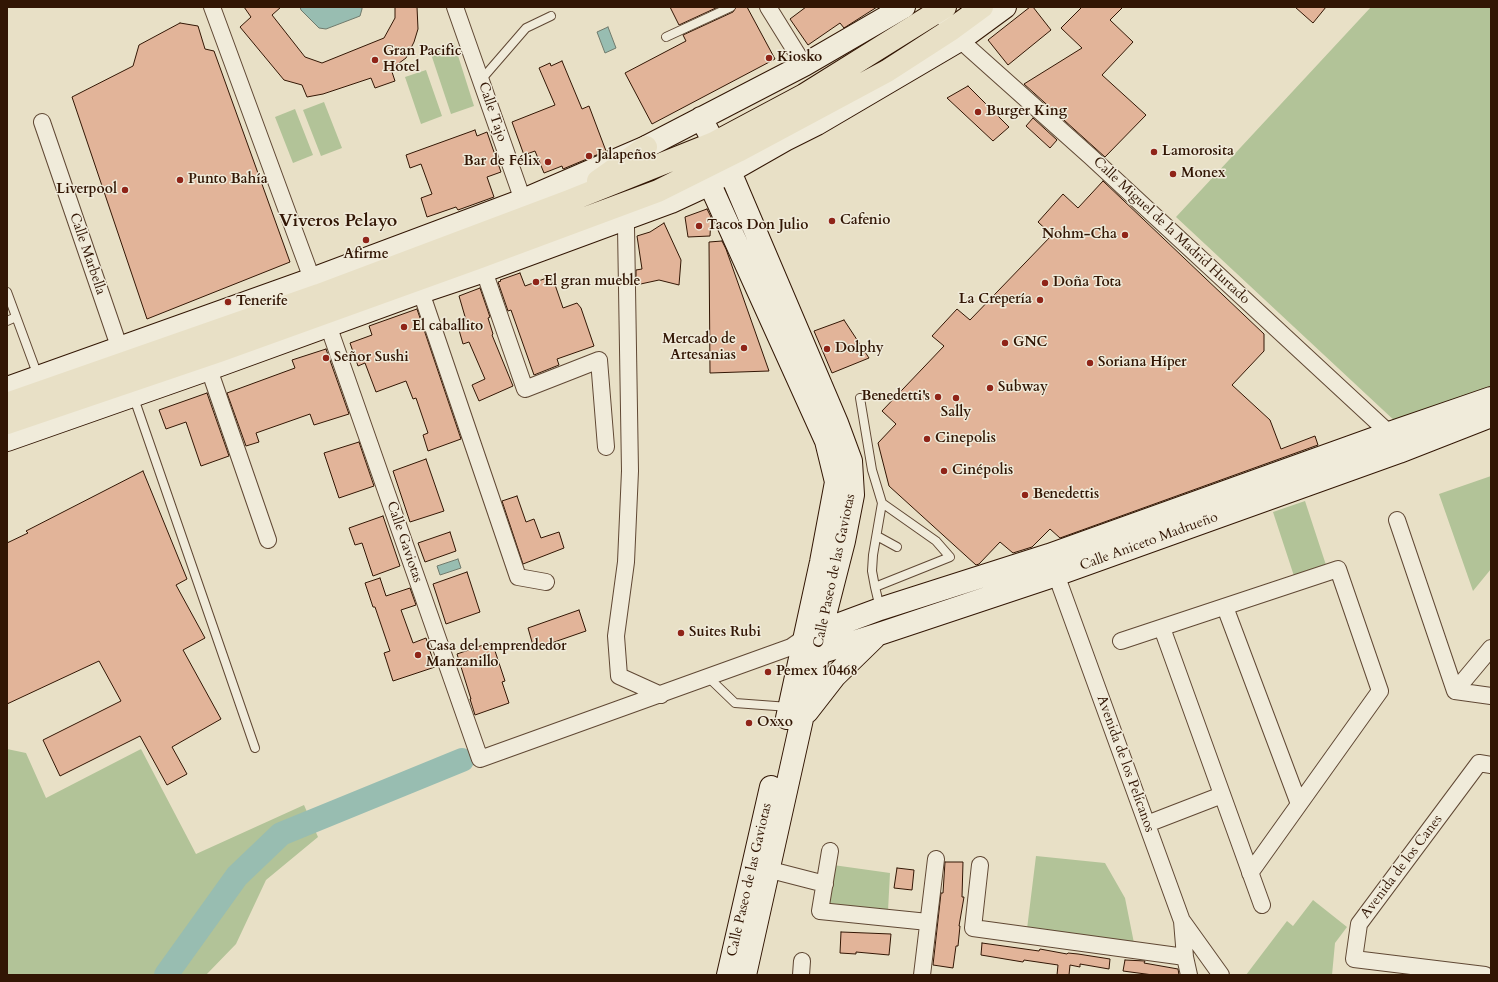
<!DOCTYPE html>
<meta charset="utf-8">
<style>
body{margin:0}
#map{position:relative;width:1498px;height:982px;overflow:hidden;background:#e8e0c6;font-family:Cardo,serif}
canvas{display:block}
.frame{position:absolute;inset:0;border:8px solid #321604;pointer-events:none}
</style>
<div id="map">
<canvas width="1498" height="982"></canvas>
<div class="frame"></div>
</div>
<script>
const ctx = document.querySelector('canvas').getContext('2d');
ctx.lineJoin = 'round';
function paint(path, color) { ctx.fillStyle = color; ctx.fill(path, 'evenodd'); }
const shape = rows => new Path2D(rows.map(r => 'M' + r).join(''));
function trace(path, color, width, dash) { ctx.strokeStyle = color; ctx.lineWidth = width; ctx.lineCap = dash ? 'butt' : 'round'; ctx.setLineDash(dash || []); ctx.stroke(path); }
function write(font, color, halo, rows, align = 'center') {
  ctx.font = font + ' Cardo,serif'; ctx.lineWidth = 3; ctx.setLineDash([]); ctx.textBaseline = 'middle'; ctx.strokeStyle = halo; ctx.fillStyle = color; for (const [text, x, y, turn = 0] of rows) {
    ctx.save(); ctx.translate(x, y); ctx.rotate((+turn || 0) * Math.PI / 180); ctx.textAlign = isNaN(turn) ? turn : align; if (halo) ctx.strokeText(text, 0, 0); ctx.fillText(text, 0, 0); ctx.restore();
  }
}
const green = shape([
 [1371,7,1491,7,1491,391,1397,423,1176,217],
 [454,43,474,106,451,114,430,51],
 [426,70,442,116,421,124,405,77],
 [324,102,342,148,321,156,303,110],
 [295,109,313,155,293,163,275,117],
 [1491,476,1491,569,1473,591,1439,494],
 [1305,501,1326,565,1294,576,1273,512],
 [7,749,26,753,46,798,141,749,196,854,304,805,318,837,266,880,236,944,206,975,7,975],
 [1036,856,1105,863,1125,898,1134,943,1027,929],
 [833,865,890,873,888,911,826,904],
 [1313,900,1347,927,1335,943,1332,975,1246,975,1287,921,1293,926]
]);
const water = shape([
 [300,7,362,7,362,9,360,16,326,29,319,28,301,10,300,7],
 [608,27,616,48,605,53,597,32,608,27],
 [458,559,461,568,440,575,437,566,458,559]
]);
const river = shape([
 [166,975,237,876,281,834,462,760]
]);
const building = shape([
 [244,7,281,7,272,15,305,57,322,63,384,38,395,18,395,7,417,7,418,29,414,42,406,58,391,69,395,81,375,88,371,78,323,94,307,97,302,85,284,80,240,27,251,17,244,7],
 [670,7,718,7,679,25,670,7],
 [736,7,747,7,775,59,652,124,625,73,686,41,683,35,733,12,736,7],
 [806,7,877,7,844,28,840,23,808,45,790,19,806,7],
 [1030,7,1033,7,1051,30,1008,65,988,40,1030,7],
 [1082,7,1123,7,1110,20,1133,42,1102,75,1146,115,1105,157,1024,84,1082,48,1061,28,1082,7],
 [1295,7,1326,7,1313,23,1295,7],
 [180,23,198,26,205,49,214,51,290,262,147,319,72,97,133,66,139,45,180,23],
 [562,61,582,109,589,106,606,151,563,169,562,166,544,173,535,151,524,155,512,122,555,105,539,68,550,63,551,66,562,61],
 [968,86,1009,127,993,141,947,98,968,86],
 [1033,118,1057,140,1050,148,1026,126,1033,118],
 [475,130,477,136,487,132,501,172,487,177,494,197,458,210,456,207,427,217,421,198,432,194,421,164,410,168,406,155,475,130],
 [1103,181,1264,334,1264,351,1232,385,1270,420,1281,449,1315,436,1318,445,1060,538,1050,529,1032,547,1013,553,1000,542,979,564,976,565,889,486,878,443,896,424,882,411,944,346,932,336,957,309,970,320,1052,235,1038,222,1063,194,1078,208,1103,181],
 [707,209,711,217,710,236,688,237,685,217,707,209],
 [664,223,681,260,679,285,659,280,636,285,636,270,642,269,637,236,650,232,664,223],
 [722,241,726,249,769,371,710,373,709,242,722,241],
 [520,273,525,286,552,276,563,308,577,303,581,308,594,346,557,359,559,365,534,375,511,310,508,311,498,282,501,281,500,280,520,273],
 [480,288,490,317,488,318,493,334,492,335,513,386,479,401,472,385,485,379,469,342,463,344,457,323,466,320,459,296,480,288],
 [417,309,461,439,428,451,423,435,428,433,416,398,413,399,406,381,376,392,365,363,358,366,350,343,372,335,369,326,417,309],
 [844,320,869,358,832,373,814,331,844,320],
 [326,349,349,414,314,425,310,414,256,433,259,442,246,446,227,393,295,368,292,360,326,349],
 [207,393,229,456,201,466,186,422,166,429,159,410,207,393],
 [359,442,374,486,339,498,324,453,359,442],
 [426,459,444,511,410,522,393,471,426,459],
 [143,471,187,579,176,585,205,638,183,650,221,719,172,747,187,774,167,785,140,736,60,776,43,740,121,701,99,661,7,704,7,543,28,533,26,531,143,471],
 [517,496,526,522,534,519,541,538,559,532,564,548,523,564,502,501,517,496],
 [383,516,400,566,373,576,362,543,355,545,349,528,383,516],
 [450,532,456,551,425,562,418,543,450,532],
 [467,572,480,612,446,624,433,584,467,572],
 [380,578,386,596,410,588,416,605,401,610,413,643,426,638,435,667,393,681,384,653,390,651,375,607,373,607,365,583,380,578],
 [579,610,586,631,534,649,528,628,579,610],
 [492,642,505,681,502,682,509,703,475,715,470,699,471,699,457,654,492,642],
 [945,862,963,862,962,897,964,897,959,926,960,926,958,946,956,946,953,968,933,965,941,893,943,893,945,862],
 [897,868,914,870,912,890,894,888,897,868],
 [841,932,891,934,889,955,856,952,856,954,840,953,841,932],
 [982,943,1039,951,1040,949,1067,954,1068,953,1078,954,1110,959,1109,969,1080,964,1080,967,1070,965,1069,975,1057,975,1058,965,1024,960,1023,962,981,955,982,943],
 [1125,960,1145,961,1144,963,1178,969,1179,975,1153,975,1123,971,1125,960]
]);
const lane = shape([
 [666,37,731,7],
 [481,80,526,28,551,16],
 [7,292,38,376],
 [7,321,16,317],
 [860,398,872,470,882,503,873,555,872,571,875,587,950,557,936,541,882,503],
 [130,400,136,404,255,748],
 [877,536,897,547],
 [875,587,880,608],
 [708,677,735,703,789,707]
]);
const street = shape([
 [212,7,312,279],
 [455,7,526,209],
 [768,7,804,65],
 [936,7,960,40,1091,157,1389,433,1393,442],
 [42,122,123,358],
 [624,220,626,227,630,471,626,562,616,636,619,676,661,695],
 [484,271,525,389,599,360,606,447],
 [421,292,518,577,546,582],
 [328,325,480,759,791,647,804,638],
 [209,369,268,540],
 [1397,520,1455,691,1491,648],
 [1053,566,1182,921,1185,957,1189,975],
 [1225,607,1299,804],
 [1162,628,1262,905],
 [1121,641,1338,569,1380,691,1250,873],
 [1455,691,1491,696],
 [1147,824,1222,795],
 [830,851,820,911,928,922],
 [980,865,973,928,1185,957],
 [759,867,825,884],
 [1183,922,1221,975],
 [801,975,802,961],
 [922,975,936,859],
 [1485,975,1354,959,1359,924,1479,763,1491,765]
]);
const secondary = shape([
 [701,118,734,181,837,423,851,461,853,495,844,541,821,631,819,653,802,719,745,975],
 [703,169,826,441,836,482,821,562,787,718],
 [7,388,312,279,523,200,646,147,804,65,904,7],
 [7,440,209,369,421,292,484,271,671,202,699,189,785,140,817,124,960,40,1005,7],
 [810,635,880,609,1049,555,1389,433,1491,398],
 [807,653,819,653,876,635,1056,575,1399,452,1491,416],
 [807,712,835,676,874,638],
 [728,975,771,787]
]);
const primary = shape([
 [598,181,646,147],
 [7,404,319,295,569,201,714,143,804,95,945,7],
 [7,423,219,351,475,259,658,191,738,151,887,71,952,29,982,7]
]);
const markers = [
 [769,58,4,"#8f2418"],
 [375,60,4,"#8f2418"],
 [978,112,4,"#8f2418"],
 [1154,152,4,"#8f2418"],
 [589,156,4,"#8f2418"],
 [548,162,4,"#8f2418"],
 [1173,174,4,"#8f2418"],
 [180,180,4,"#8f2418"],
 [125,190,4,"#8f2418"],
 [832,221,4,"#8f2418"],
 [699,226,4,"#8f2418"],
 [1125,235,4,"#8f2418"],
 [366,240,4,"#8f2418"],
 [536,282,4,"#8f2418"],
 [1045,283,4,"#8f2418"],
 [1040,300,4,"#8f2418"],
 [228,302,4,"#8f2418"],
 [404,327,4,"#8f2418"],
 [1005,343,4,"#8f2418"],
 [744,348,4,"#8f2418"],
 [827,349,4,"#8f2418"],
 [326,358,4,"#8f2418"],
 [1090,363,4,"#8f2418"],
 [990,388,4,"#8f2418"],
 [938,397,4,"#8f2418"],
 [956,398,4,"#8f2418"],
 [927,439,4,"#8f2418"],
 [944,471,4,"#8f2418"],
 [1025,495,4,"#8f2418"],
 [681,633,4,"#8f2418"],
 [418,655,4,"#8f2418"],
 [768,672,4,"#8f2418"],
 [749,723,4,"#8f2418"]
];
const poiNames = [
 ["Gran Pacific",383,52],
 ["Hotel",383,68],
 ["Kiosko",777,58],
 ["Burger King",986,112],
 ["Lamorosita",1162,152],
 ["Jalapeños",597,156],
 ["Bar de Félix",540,162,"right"],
 ["Monex",1181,174],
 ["Punto Bahía",188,180],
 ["Liverpool",117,190,"right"],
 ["Cafenio",840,221],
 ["Tacos Don Julio",707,226],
 ["Nohm-Cha",1117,235,"right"],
 ["Afirme",366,255,"center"],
 ["El gran mueble",544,282],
 ["Doña Tota",1053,283],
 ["La Crepería",1032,300,"right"],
 ["Tenerife",236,302],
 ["El caballito",412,327],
 ["Mercado de",736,340,"right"],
 ["Artesanias",736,356,"right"],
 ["GNC",1013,343],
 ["Dolphy",835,349],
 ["Señor Sushi",334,358],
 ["Soriana Híper",1098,363],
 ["Subway",998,388],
 ["Benedetti's",930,397,"right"],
 ["Sally",956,413,"center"],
 ["Cinepolis",935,439],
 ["Cinépolis",952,471],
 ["Benedettis",1033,495],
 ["Suites Rubi",689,633],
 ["Casa del emprendedor",426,647],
 ["Manzanillo",426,663],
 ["Pemex 10468",776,672],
 ["Oxxo",757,723]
];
const streetNames = [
 ["Calle Tajo",492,112,71],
 ["Calle Miguel de la Madrid Hurtado",1171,231,43],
 ["Calle Marbella",87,254,71],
 ["Calle Gaviotas",404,542,71],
 ["Calle Aniceto Madrueño",1149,542,-20],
 ["Calle Paseo de las Gaviotas",835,571,-78],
 ["Avenida de los Pelícanos",1125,764,70],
 ["Avenida de los Canes",1402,867,-53],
 ["Calle Paseo de las Gaviotas",750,880,-77]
];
const districtNames = [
 ["Viveros Pelayo",338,222]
];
paint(green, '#b2c398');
paint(water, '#98bdb1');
trace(water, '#6f7a6c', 1);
trace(river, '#98bdb1', 24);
paint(building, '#e2b499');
trace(building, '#321604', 1);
trace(lane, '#604834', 10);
trace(street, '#604834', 18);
trace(secondary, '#321604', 24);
trace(primary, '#321604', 24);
trace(lane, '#f0ebda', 8);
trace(street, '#f0ebda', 16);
trace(secondary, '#f0ebda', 22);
trace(primary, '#e8e0c6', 22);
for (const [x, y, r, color] of markers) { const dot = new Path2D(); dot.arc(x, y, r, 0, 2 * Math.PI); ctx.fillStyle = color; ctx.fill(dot); trace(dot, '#f0ebda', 1.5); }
write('bold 14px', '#321604', '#f0ebda', poiNames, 'left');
write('14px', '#321604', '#f0ebda', streetNames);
write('bold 18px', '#321604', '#f0ebda', districtNames);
</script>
